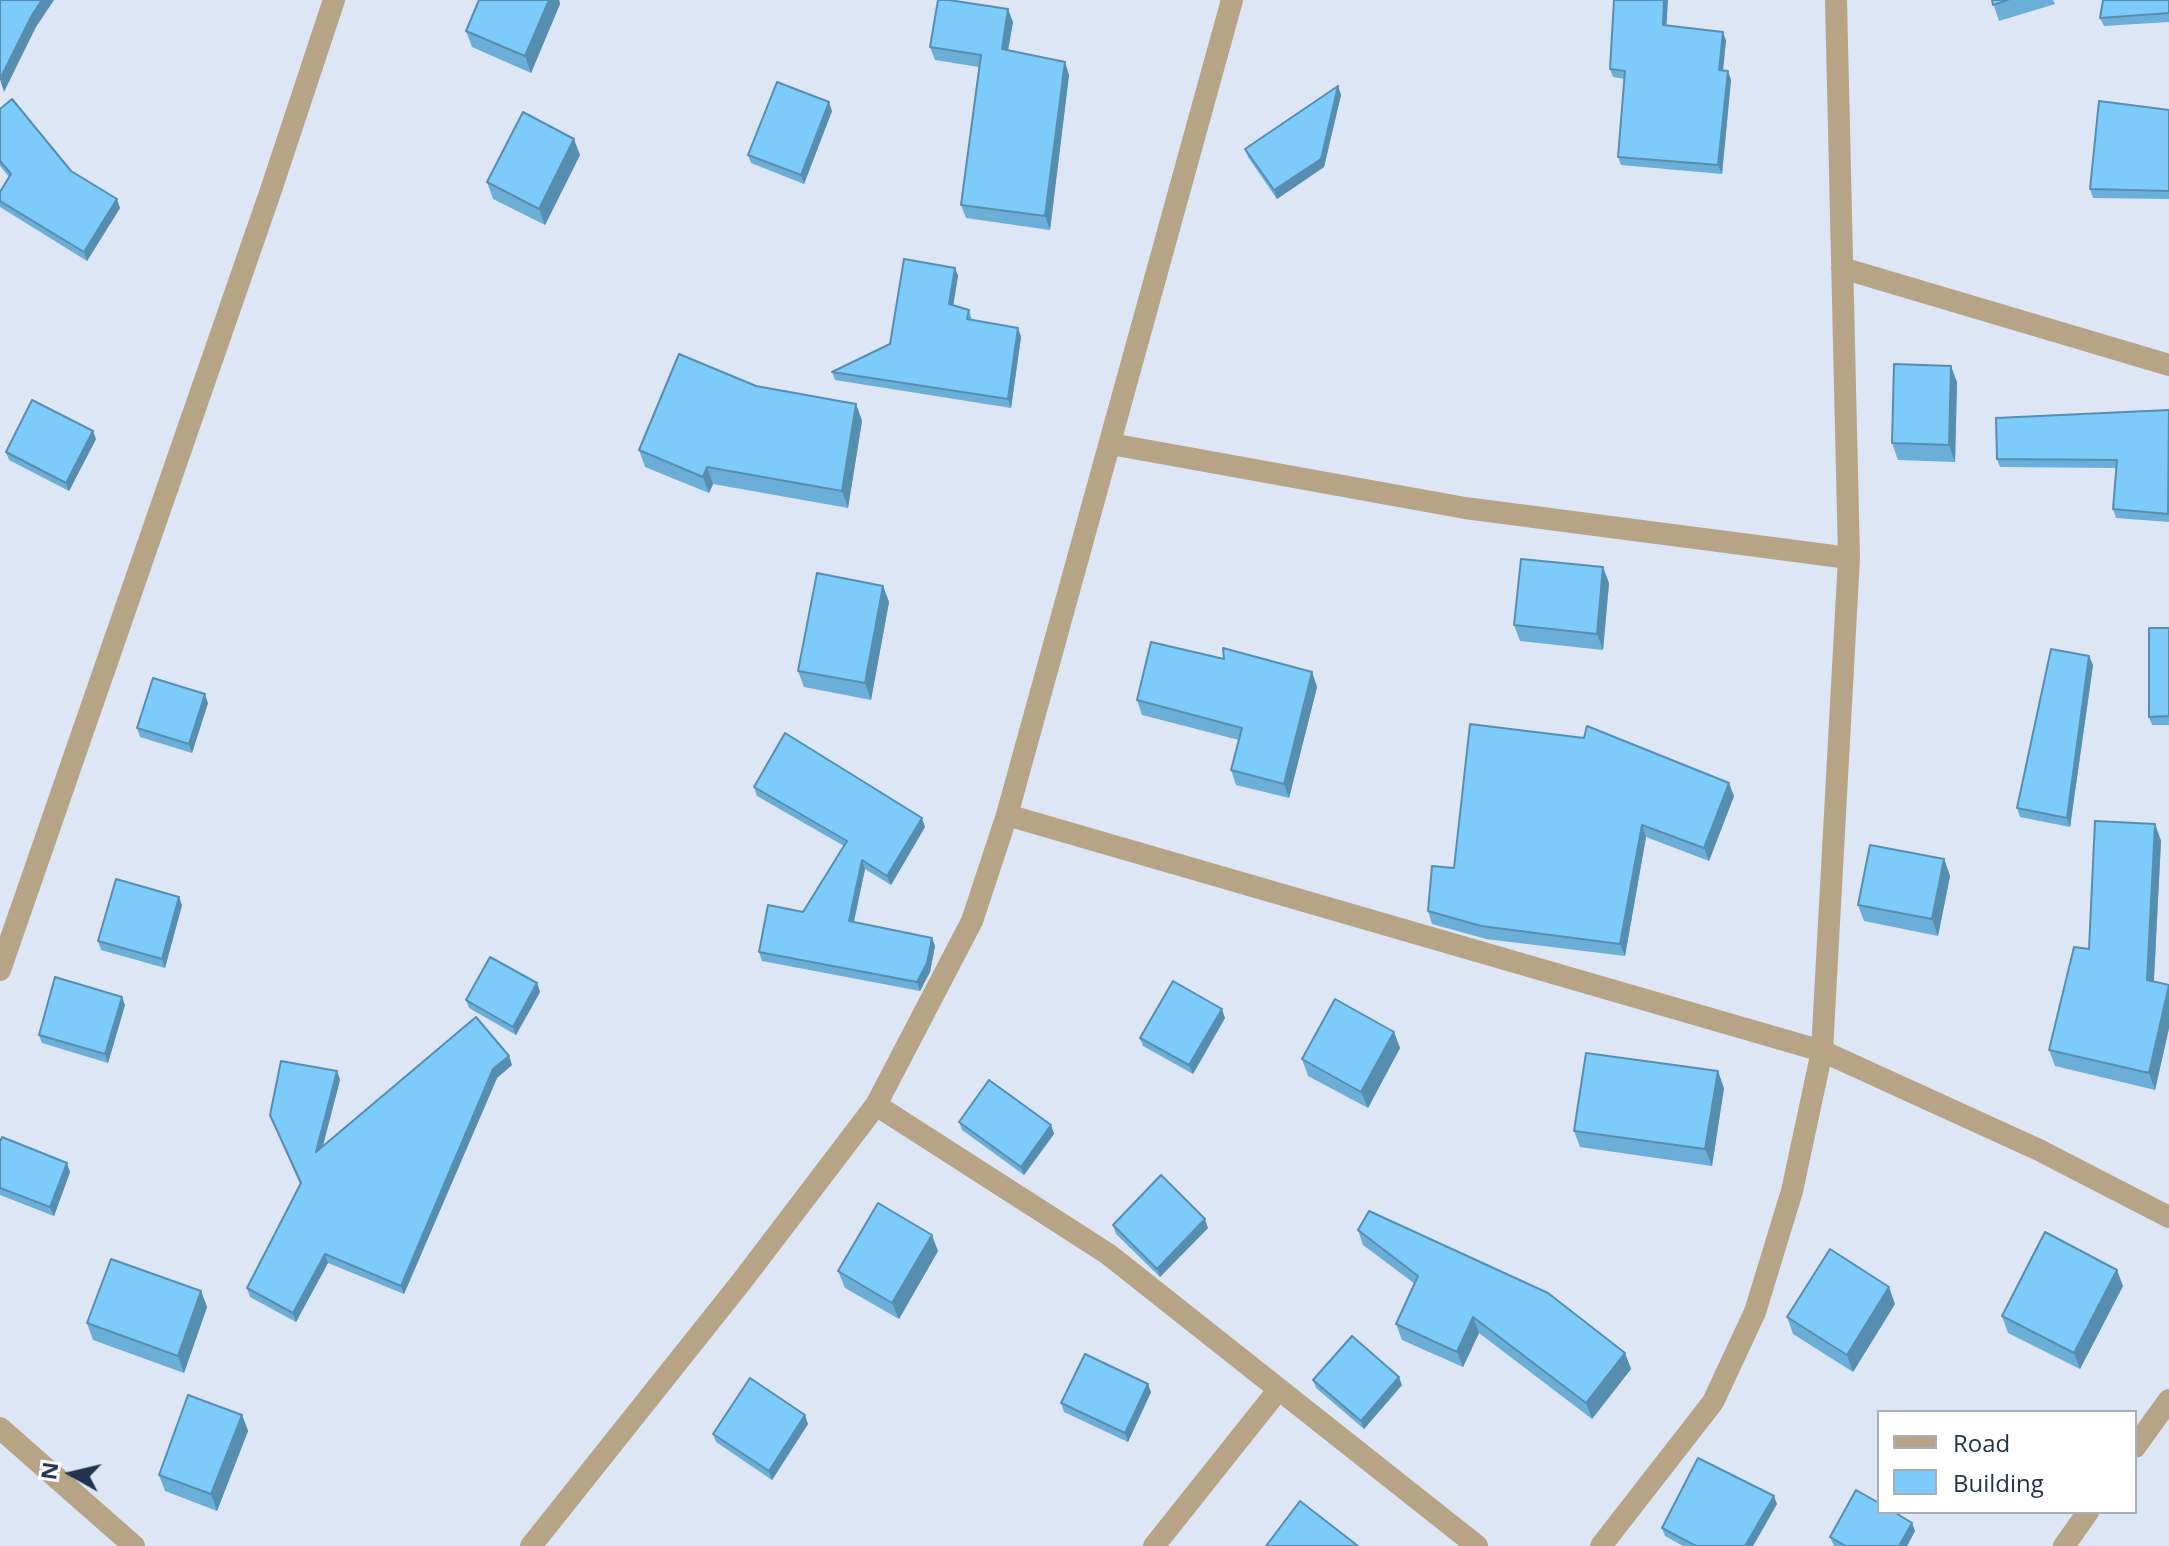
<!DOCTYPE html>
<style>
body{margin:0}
#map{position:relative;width:2169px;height:1546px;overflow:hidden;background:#dce6f4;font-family:"Open Sans",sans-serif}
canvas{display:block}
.legend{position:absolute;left:1877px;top:1410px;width:260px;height:104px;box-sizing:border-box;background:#fff;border:2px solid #a6aeb8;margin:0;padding:10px 14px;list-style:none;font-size:24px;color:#21344e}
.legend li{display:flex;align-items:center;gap:16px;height:40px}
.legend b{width:40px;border:2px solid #a6aeb8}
.north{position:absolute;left:32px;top:1434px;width:80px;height:80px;-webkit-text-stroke:6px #fff;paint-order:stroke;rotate:278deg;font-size:22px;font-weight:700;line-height:32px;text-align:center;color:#21344e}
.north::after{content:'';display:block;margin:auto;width:28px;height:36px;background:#21344e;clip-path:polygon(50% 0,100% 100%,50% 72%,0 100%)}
</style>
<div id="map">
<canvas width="2169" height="1546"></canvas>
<ul class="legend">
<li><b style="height:10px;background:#b7a385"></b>Road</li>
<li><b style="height:22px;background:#7ccbfb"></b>Building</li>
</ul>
<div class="north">N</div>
</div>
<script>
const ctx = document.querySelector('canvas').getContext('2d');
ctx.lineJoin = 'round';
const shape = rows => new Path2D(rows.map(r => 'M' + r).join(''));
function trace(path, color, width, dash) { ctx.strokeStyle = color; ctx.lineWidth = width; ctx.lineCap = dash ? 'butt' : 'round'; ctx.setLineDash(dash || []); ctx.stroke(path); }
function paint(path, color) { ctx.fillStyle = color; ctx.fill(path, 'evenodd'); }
const minor = shape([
 [1842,268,2169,365],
 [1111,444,1465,508,1849,558],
 [1007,815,1822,1051,2039,1150,2169,1217],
 [0,970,271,190,334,0],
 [876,1105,1108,1254,1477,1546],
 [0,1428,134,1546],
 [2135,1447,2169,1400],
 [531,1546,742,1281,876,1105,972,921,1007,815,1232,0],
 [1154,1546,1279,1389],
 [1601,1546,1713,1402,1755,1312,1792,1191,1822,1051,1849,558,1836,0],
 [2064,1546,2088,1512]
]);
const wall = shape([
 [479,0,559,0,560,4,531,73,472,47,466,31],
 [1992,0,2053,0,2055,4,1999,21],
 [2169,0,2169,22,2104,26,2100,18],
 [1013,22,1008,50,1069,75,1050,230,966,218,961,205,979,67,935,60,930,47],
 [1666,26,1726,40,1723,71,1731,80,1722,174,1621,165,1618,157,1625,79,1613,77,1610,69],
 [1338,86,1341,95,1324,167,1277,199,1248,157,1245,149],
 [0,109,71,171,120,208,87,261,0,207,0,192,9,177,0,166],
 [2162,110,2169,110,2169,199,2093,198,2090,189],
 [832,111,804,184,751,163,748,155],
 [580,155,545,225,493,199,487,182],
 [955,268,958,276,953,305,969,310,972,320,1018,328,1021,337,1011,408,835,380,832,372,890,344],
 [1957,382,1955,462,1898,460,1892,443],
 [756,386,856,404,862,421,848,508,713,484,709,493,645,467,639,450],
 [2169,410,2169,522,2116,518,2113,509,2116,468,2000,467,1997,459],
 [96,439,69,491,9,460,6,452],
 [1609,583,1603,650,1520,641,1514,625],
 [883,586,889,602,871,700,804,687,798,671],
 [2169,628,2169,725,2152,725,2149,717],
 [1224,659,1312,672,1317,687,1289,798,1236,785,1231,770,1239,740,1142,715,1137,700],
 [2093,665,2070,827,2020,817,2017,808],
 [208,703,192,753,140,737,137,728],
 [754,787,925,827,891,885,865,869,854,922,935,946,930,972,920,991,762,961,759,952,803,912,844,846,757,796],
 [1734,796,1709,861,1646,837,1625,956,1486,939,1432,924,1428,911,1454,868],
 [2155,824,2161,841,2154,981,2169,985,2169,1028,2155,1090,2055,1066,2049,1050,2089,949],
 [1944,859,1950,876,1938,936,1864,921,1858,905],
 [182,905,165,968,101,950,98,941],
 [537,983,540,992,516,1035,469,1008,466,1000],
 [125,1005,108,1063,42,1043,39,1035],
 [1225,1018,1193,1074,1143,1046,1140,1038],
 [1394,1032,1400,1048,1368,1108,1308,1076,1302,1059],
 [509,1056,512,1065,497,1078,404,1294,328,1263,296,1322,250,1297,247,1288,300,1184,270,1115,337,1071,340,1080,323,1146],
 [1724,1088,1712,1166,1580,1147,1574,1131],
 [959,1122,1051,1125,1054,1134,1024,1175,962,1130],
 [0,1142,70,1172,54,1216,0,1195],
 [1113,1225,1208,1228,1160,1277,1116,1234],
 [1358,1230,1625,1353,1631,1369,1592,1419,1479,1333,1463,1367,1402,1340,1396,1324,1415,1284,1363,1245],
 [938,1251,899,1319,845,1288,838,1271],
 [2123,1286,2080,1369,2008,1333,2002,1316],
 [201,1291,207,1307,184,1373,93,1340,87,1323],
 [1895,1304,1853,1372,1793,1334,1787,1317],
 [1313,1380,1402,1385,1364,1429,1316,1388],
 [1151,1392,1128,1442,1064,1412,1061,1403],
 [242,1415,248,1431,217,1511,165,1491,159,1475],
 [808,1424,772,1480,716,1442,713,1434],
 [1777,1504,1753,1546,1683,1546,1665,1536,1662,1528],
 [1915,1531,1907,1546,1834,1546,1830,1537]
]);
const shadedWall = shape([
 [42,0,54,0,36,27,4,92,0,79,32,15],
 [549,0,559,0,560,4,531,73,525,56],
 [1664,0,1668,0,1666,34,1663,25],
 [1008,9,1013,22,1006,62,1002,49],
 [1723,32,1726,40,1722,79,1719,70],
 [1065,62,1069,75,1050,230,1045,216],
 [1728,71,1731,80,1722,174,1718,165],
 [1338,86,1341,95,1324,167,1277,199,1274,190],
 [829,102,832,111,804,184,801,175],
 [574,139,580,155,545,225,539,209],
 [117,199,120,208,87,261,84,252],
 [955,268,958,276,952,313,949,304],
 [1018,328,1021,337,1011,408,1008,399],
 [1951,366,1957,382,1955,462,1949,445],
 [856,404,862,421,848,508,842,491],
 [93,431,96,439,69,491,66,483],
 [707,467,713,484,709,493,703,477],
 [1603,567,1609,583,1603,650,1597,634],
 [883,586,889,602,871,700,865,683],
 [2089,656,2093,665,2070,827,2067,818],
 [1312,672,1317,687,1289,798,1284,784],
 [205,694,208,703,192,753,189,744],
 [1729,783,1734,796,1709,861,1704,848],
 [922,818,925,827,891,885,887,876],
 [2155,824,2161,841,2153,996,2147,980],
 [1642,825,1646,837,1625,956,1620,944],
 [1944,859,1950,876,1938,936,1932,919],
 [862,860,865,869,852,930,849,921],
 [179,897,182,905,165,968,162,959],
 [932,938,935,946,930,972,920,991,917,982],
 [537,983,540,992,516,1035,513,1027],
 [2169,985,2169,1028,2155,1090,2149,1073],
 [122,997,125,1005,108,1063,105,1054],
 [1222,1009,1225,1018,1193,1074,1189,1065],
 [1394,1032,1400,1048,1368,1108,1361,1092],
 [509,1056,512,1065,497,1078,404,1294,401,1286,493,1069],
 [337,1071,340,1080,319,1160,316,1152],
 [1718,1071,1724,1088,1712,1166,1705,1149],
 [1051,1125,1054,1134,1024,1175,1021,1167],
 [67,1163,70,1172,54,1216,50,1207],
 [1205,1219,1208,1228,1160,1277,1157,1269],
 [932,1235,938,1251,899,1319,892,1303],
 [325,1254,328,1263,296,1322,293,1313],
 [2117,1270,2123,1286,2080,1369,2074,1353],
 [1889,1287,1895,1304,1853,1372,1847,1355],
 [201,1291,207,1307,184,1373,178,1356],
 [1473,1317,1479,1333,1463,1367,1457,1352],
 [1625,1353,1631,1369,1592,1419,1586,1403],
 [1399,1377,1402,1385,1364,1429,1361,1421],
 [1148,1384,1151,1392,1128,1442,1125,1433],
 [242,1415,248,1431,217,1511,211,1494],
 [805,1415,808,1424,772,1480,769,1471],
 [1774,1496,1777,1504,1753,1546,1745,1546],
 [1912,1523,1915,1531,1907,1546,1899,1546]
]);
const building = shape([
 [0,0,42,0,32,15,0,79,0,0],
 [479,0,549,0,525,56,466,31,479,0],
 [938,0,949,0,1008,9,1002,49,1065,62,1045,216,961,205,981,55,930,47,938,0],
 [1614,0,1664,0,1663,25,1723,32,1719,70,1728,71,1718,165,1618,157,1625,71,1610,69,1614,0],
 [1992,0,2008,0,1993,5,1992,0],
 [2103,0,2169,0,2169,13,2100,18,2103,0],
 [777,82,829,102,801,175,748,155,777,82],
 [1338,86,1321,159,1274,190,1245,149,1338,86],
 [12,99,71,171,117,199,84,252,0,201,0,192,11,174,0,161,0,109,12,99],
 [2099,101,2169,110,2169,191,2090,189,2099,101],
 [523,112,574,139,539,209,487,182,523,112],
 [904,259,955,268,949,304,969,310,967,319,1018,328,1008,399,832,372,890,344,904,259],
 [679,354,756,386,856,404,842,491,707,467,703,477,639,450,679,354],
 [1894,364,1951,366,1949,445,1892,443,1894,364],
 [32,400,93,431,66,483,6,452,32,400],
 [2169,410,2168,514,2113,509,2117,460,1997,459,1996,418,2169,410],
 [1521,559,1603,567,1597,634,1514,625,1521,559],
 [817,573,883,586,865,683,798,671,817,573],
 [2149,628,2169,628,2169,716,2149,717,2149,628],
 [1151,642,1224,659,1223,648,1312,672,1284,784,1231,770,1242,728,1137,700,1151,642],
 [2051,649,2089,656,2067,818,2017,808,2051,649],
 [153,678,205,694,189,744,137,728,153,678],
 [1470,724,1584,738,1587,726,1729,783,1704,848,1642,825,1620,944,1481,926,1428,911,1432,866,1454,868,1470,724],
 [785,733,922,818,887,876,862,860,849,921,932,938,927,963,917,982,759,952,768,905,803,912,847,841,754,787,785,733],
 [2095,821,2155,824,2147,980,2169,985,2149,1073,2049,1050,2074,947,2089,949,2095,821],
 [1870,845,1944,859,1932,919,1858,905,1870,845],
 [116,879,179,897,162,959,98,941,116,879],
 [490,957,537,983,513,1027,466,1000,490,957],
 [55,977,122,997,105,1054,39,1035,55,977],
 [1173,981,1222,1009,1189,1065,1140,1038,1173,981],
 [1335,999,1394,1032,1361,1092,1302,1059,1335,999],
 [476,1017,509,1056,493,1069,401,1286,325,1254,293,1313,247,1288,301,1183,270,1115,281,1061,337,1071,316,1152,476,1017],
 [1586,1053,1718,1071,1705,1149,1574,1131,1586,1053],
 [989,1080,1051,1125,1021,1167,959,1122,989,1080],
 [2,1137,67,1163,50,1207,0,1188,0,1142,2,1137],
 [1161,1175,1205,1219,1157,1269,1113,1225,1161,1175],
 [878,1203,932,1235,892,1303,838,1271,878,1203],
 [1369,1211,1548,1293,1625,1353,1586,1403,1473,1317,1457,1352,1396,1324,1418,1276,1358,1230,1369,1211],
 [2045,1232,2117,1270,2074,1353,2002,1316,2045,1232],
 [1830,1249,1889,1287,1847,1355,1787,1317,1830,1249],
 [111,1259,201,1291,178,1356,87,1323,111,1259],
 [1352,1336,1399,1377,1361,1421,1313,1380,1352,1336],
 [1085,1354,1148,1384,1125,1433,1061,1403,1085,1354],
 [750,1378,805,1415,769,1471,713,1434,750,1378],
 [188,1395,242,1415,211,1494,159,1475,188,1395],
 [1698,1458,1774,1496,1745,1546,1696,1546,1662,1528,1698,1458],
 [1856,1490,1879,1503,1879,1512,1894,1512,1912,1523,1899,1546,1846,1546,1830,1537,1856,1490],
 [1300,1501,1358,1546,1266,1546,1300,1501]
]);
trace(minor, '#b7a385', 22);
paint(wall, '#6bafd8');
paint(shadedWall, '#578eb0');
paint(building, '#7ccbfb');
trace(building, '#578eb0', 2);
</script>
